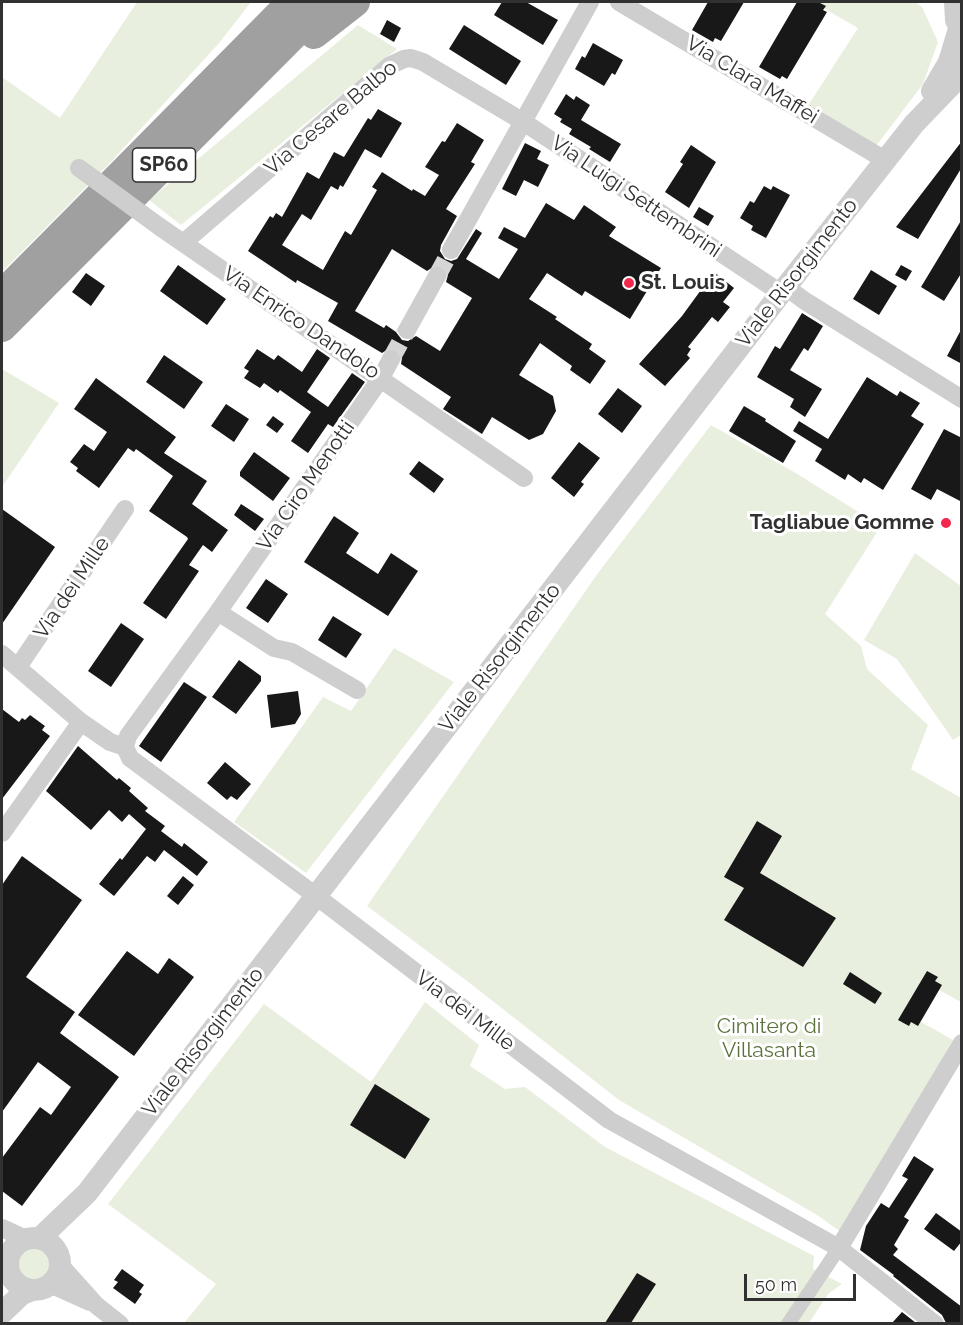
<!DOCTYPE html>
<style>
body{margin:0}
#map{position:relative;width:963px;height:1325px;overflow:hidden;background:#fff;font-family:Raleway,sans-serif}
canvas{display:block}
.frame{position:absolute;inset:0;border:3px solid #313131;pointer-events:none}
.scale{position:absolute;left:744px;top:1274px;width:112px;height:27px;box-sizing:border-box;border:3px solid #313131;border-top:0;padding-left:8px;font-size:18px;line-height:21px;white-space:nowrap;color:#313131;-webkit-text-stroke:4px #fff;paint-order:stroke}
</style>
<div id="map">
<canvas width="963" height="1325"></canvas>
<div class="frame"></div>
<div class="scale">50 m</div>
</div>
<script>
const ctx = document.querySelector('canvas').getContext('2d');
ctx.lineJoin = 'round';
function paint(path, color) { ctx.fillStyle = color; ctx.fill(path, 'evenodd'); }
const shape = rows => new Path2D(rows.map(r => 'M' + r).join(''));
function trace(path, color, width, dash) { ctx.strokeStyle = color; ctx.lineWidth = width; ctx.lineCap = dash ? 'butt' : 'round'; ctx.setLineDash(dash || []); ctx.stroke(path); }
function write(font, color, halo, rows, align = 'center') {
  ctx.font = font + ' Raleway,sans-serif'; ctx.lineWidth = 6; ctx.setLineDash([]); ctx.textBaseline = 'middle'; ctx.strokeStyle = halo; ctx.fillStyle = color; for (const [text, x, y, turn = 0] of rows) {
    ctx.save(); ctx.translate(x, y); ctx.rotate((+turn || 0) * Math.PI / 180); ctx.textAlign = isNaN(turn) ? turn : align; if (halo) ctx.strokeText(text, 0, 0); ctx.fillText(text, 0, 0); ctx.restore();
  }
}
const green = shape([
 [137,2,251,2,220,42,108,165,2,272,2,77,60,118],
 [813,2,915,2,922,7,938,42,923,84,876,146,809,104,858,28],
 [358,25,397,49,181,225,149,200],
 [2,369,59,403,2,487],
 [711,425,794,472,881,526,825,614,861,646,867,669,928,725,911,769,961,798,961,1002,939,990,921,1022,953,1040,841,1232,817,1215,619,1100,467,981,367,906,598,573],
 [915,553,961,586,961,735,953,740,897,659,864,640],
 [394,648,454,682,306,873,234,822,323,697,351,711],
 [425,1002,479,1045,470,1066,505,1089,525,1087,605,1147,814,1256,813,1269,842,1284,828,1294,809,1323,184,1323,216,1284,108,1204,264,1004,371,1082],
 '17 1262a17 17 0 1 1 34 0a17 17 0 1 1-34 0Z'
]);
const building = shape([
 [502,2,526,2,558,20,543,45,494,15],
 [708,2,744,2,721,41,715,38,713,42,692,30],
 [797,2,818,2,826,6,823,10,827,12,787,79,782,76,780,79,759,67],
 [387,20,401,28,394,42,380,34],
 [464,25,521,61,506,85,449,49],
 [593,43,623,60,615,75,612,73,604,86,575,69,582,56,585,58],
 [566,94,574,100,576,96,590,105,581,120,621,144,610,162,589,149,591,147,569,134,572,129,560,122,562,119,554,114],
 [378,109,402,123,381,158,365,149,343,187,340,185,338,190,331,186,311,220,302,214,282,245,323,270,345,231,351,235,377,190,372,187,382,172,412,191,413,189,425,196,439,175,425,167,442,141,445,142,457,123,484,140,471,162,475,164,446,209,457,216,441,245,440,251,445,259,451,261,457,259,476,229,482,233,466,259,499,279,518,249,498,238,504,227,525,238,546,203,574,220,584,205,616,227,609,236,661,268,630,319,585,291,582,296,547,273,529,299,557,317,555,319,592,344,589,349,606,361,590,384,570,370,572,366,540,343,519,375,553,396,556,411,543,434,529,440,492,417,482,434,443,409,451,397,401,364,402,358,397,349,390,348,382,353,328,321,338,303,297,280,296,283,248,251,270,216,273,218,276,213,282,217,307,172,319,179,334,152,344,157,368,118,371,120],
 [392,249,427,271,436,265,443,267,448,275,446,282,472,298,440,351,416,336,408,341,402,340,396,332,386,325,384,328,355,311],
 [962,141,962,167,918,239,896,227],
 [525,143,541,151,537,159,549,165,538,187,524,180,516,196,502,189],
 [691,145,716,162,689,208,665,192,683,164,680,162],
 [764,186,771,190,773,186,790,195,766,238,751,230,753,226,740,218,750,201,754,203],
 [699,207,714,216,708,226,693,217],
 [962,219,962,272,944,301,921,287],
 [178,265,226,299,207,325,160,291],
 [901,265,912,271,906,281,895,275],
 [871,270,897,286,879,315,853,299],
 [714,272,734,288,723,302,730,307,718,322,712,317,688,347,691,349,687,355,690,358,665,386,639,364,682,316],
 [86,273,105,286,91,306,72,292],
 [802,313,823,326,808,351,804,348,790,370,822,389,805,417,790,407,794,399,757,377,775,346,780,349],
 [962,328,962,364,947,356],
 [257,349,274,360,278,355,302,372,317,349,330,358,307,392,328,407,352,373,365,382,333,427,328,424,308,453,291,441,311,412,280,390,278,393,264,383,260,388,244,378,249,371,244,368],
 [164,355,203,382,184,409,146,382],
 [867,377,897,396,900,391,920,403,911,416,924,424,883,490,864,478,861,483,848,474,845,480,815,461,822,449,793,431,799,421,828,439],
 [96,378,176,437,164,453,207,481,192,504,228,530,212,552,203,545,189,565,199,571,166,619,143,603,188,539,187,537,149,511,173,476,136,449,134,452,128,448,99,488,76,471,78,468,70,462,84,444,94,451,107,432,74,409],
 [618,388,642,406,622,433,598,414],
 [226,404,249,419,234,442,211,426],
 [744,406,766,419,765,421,796,441,783,463,729,431],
 [273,416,284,424,277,433,266,425],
 [944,429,962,438,962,502,937,489,931,500,911,489],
 [579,442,600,458,581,482,584,484,574,497,551,478],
 [254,452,290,478,273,501,240,476,240,472],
 [419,461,444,479,434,493,409,474],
 [241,504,264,519,255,531,234,515],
 [2,509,55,547,2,624],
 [334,516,359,533,346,553,378,574,391,553,418,571,388,616,304,562],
 [266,579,288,594,268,623,246,608],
 [333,616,362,634,346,658,318,640],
 [121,623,144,639,111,687,88,671],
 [239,660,261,676,261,681,236,714,212,697],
 [184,682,207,697,161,762,139,746],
 [298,691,301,714,295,724,271,728,267,695],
 [2,709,19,722,22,718,25,720,30,715,45,726,42,730,50,736,2,799],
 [78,746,117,780,119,778,131,788,129,791,148,808,145,811,165,826,161,831,182,847,184,843,208,862,197,876,164,850,155,862,147,856,114,896,99,884,120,858,122,860,146,829,129,814,122,822,109,810,91,830,46,791],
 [225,762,251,784,237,800,231,796,227,800,207,783],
 [757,821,782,836,760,873,836,918,803,967,724,920,744,888,724,877],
 [22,856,82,900,26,977,75,1012,60,1033,119,1077,22,1206,2,1191,2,1158,40,1107,51,1115,71,1087,38,1062,2,1112,2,885],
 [183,876,194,885,178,905,167,896],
 [127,951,158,974,169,958,194,977,134,1056,78,1015],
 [927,971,938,977,935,981,942,985,918,1026,911,1022,909,1026,898,1020],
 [850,972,882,993,875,1004,843,984],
 [375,1084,430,1119,405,1159,350,1125],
 [914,1156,934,1169,904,1217,909,1220,894,1245,898,1249,893,1255,962,1307,962,1323,946,1323,942,1315,893,1276,894,1275,860,1250,866,1226,881,1203,889,1208,908,1179,902,1176],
 [936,1213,962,1232,962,1241,954,1251,924,1229],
 [122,1269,144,1285,139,1292,142,1294,135,1304,113,1288,118,1282,114,1280],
 [637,1273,656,1284,631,1323,605,1323],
 [902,1312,916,1323,892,1323]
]);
const minorTunnel = shape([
 [437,276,451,250],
 [391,359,407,330]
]);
const pedestrian = shape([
 [788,1324,839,1248]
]);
const minor = shape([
 [619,2,885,160],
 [160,227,524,478],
 [183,243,389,66,404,59,411,58,423,62,522,121,781,293],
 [451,250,590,2],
 [786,287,805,301,962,399],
 [407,330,437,276],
 [218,612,274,648,292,652,357,690],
 [2,654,81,722,110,742,125,747,130,758,316,896,609,1120,839,1248,935,1324],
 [18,667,125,509],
 [125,747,128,736,218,612,381,378,391,359],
 [2,833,81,722],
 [2,1228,26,1239],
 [839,1248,962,1043],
 [2,1252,8,1260],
 [61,1266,96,1305,120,1324],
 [50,1284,90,1302]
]);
const tertiary = shape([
 [955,2,956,20,962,32],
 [932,91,949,62,959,29],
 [40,1238,87,1193,781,293,914,124,962,74],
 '8 1264a26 26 0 1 1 52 0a26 26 0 1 1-52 0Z',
 [2,1313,22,1294,32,1290]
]);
const trunk = shape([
 [314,34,355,2],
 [2,295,292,2],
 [2,327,326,2]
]);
const minorBridge = shape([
 [79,168,160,227]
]);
const markers = [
 [629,283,6,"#f2294c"],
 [946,523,6,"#f2294c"]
];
const shields = [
 [164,165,63]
];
const shieldNames = [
 ["SP60",164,165]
];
const streetNames = [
 ["Via Clara Maffei",752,80,31],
 ["Via Cesare Balbo",331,118,-40],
 ["Via Luigi Settembrini",636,197,34],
 ["Viale Risorgimento",797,273,-52],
 ["Via Enrico Dandolo",301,323,34],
 ["Via Ciro Menotti",306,486,-55],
 ["Via dei Mille",72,588,-56],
 ["Viale Risorgimento",500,658,-52],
 ["Via dei Mille",465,1011,37],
 ["Viale Risorgimento",203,1042,-52]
];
const poiNames = [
 ["St. Louis",641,283],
 ["Tagliabue Gomme",934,523,"right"]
];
const parkNames = [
 ["Cimitero di",769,1027],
 ["Villasanta",769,1051]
];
paint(green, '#e9efde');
paint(building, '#181818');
trace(minorTunnel, '#d6d6d6', 18, [18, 9]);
trace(pedestrian, '#cecece', 14);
trace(minor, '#cecece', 18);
trace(tertiary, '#cecece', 22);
trace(trunk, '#a0a0a0', 30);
trace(minorBridge, '#cecece', 18);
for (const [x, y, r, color] of markers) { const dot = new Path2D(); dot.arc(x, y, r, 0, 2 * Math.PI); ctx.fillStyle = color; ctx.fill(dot); trace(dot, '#fff', 2); }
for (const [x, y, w] of shields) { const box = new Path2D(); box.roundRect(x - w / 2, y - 17, w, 34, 4.5); ctx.fillStyle = '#fff'; ctx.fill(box); trace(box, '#313131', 1.5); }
write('bold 20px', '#313131', null, shieldNames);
write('21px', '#313131', '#fff', streetNames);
write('bold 21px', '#313131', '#fff', poiNames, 'left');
write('21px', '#59713a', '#fff', parkNames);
</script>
